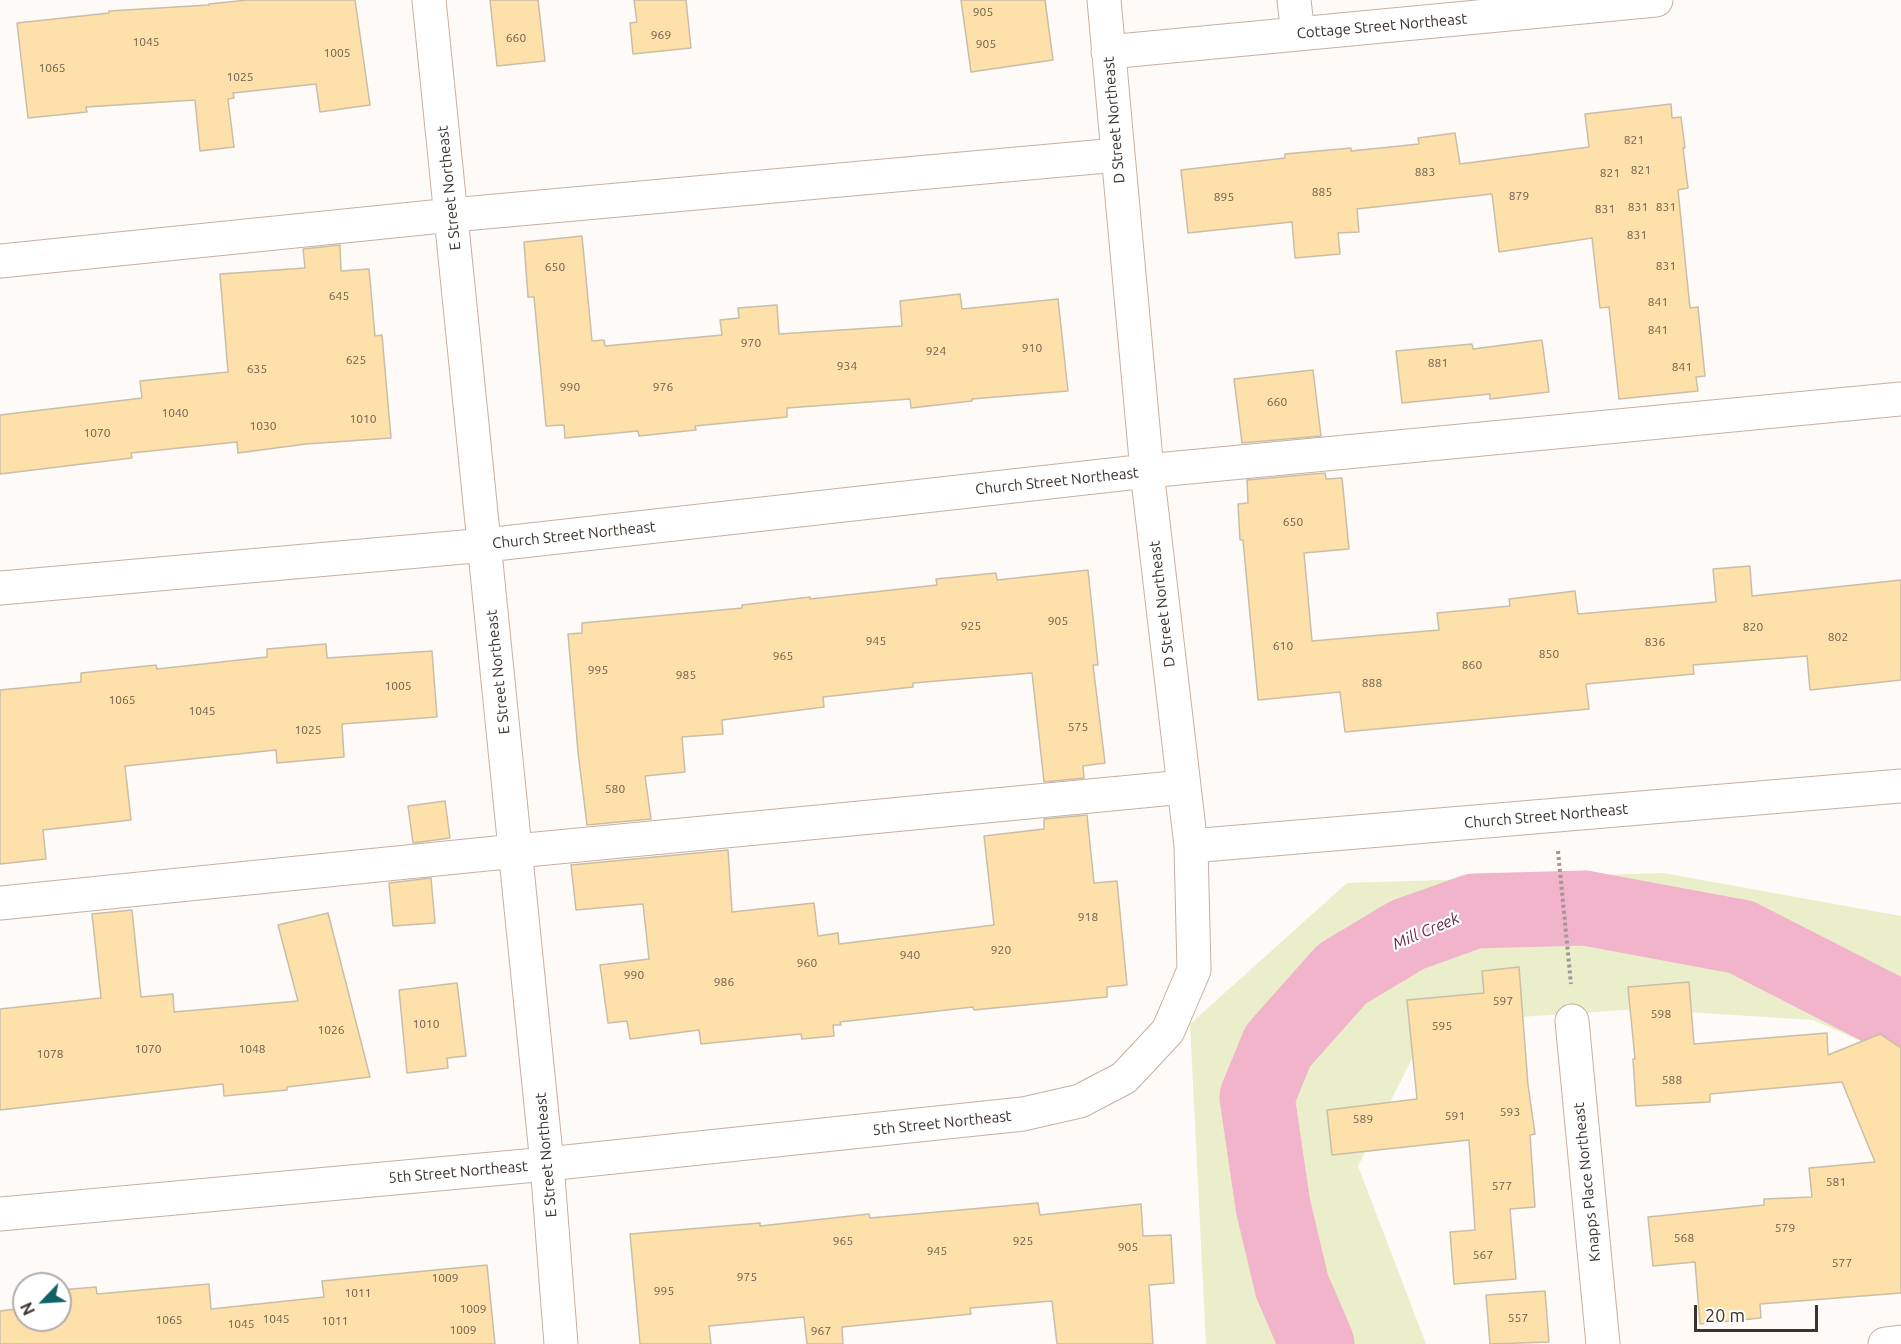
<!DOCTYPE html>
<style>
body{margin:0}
#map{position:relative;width:1901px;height:1344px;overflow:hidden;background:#fefaf7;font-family:Ubuntu,sans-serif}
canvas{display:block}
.north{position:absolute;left:12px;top:1272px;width:60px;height:60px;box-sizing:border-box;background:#fff;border:2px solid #b1adab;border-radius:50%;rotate:245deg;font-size:16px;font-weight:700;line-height:24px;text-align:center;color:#3c332d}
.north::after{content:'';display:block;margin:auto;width:21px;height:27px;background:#116267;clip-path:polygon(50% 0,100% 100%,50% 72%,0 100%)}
.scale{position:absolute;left:1694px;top:1305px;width:124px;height:27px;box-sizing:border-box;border:3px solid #3c332d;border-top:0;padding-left:8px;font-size:18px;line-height:21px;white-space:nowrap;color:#3c332d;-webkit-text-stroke:4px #fff;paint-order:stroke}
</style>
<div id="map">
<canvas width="1901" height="1344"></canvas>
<div class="north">N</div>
<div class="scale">20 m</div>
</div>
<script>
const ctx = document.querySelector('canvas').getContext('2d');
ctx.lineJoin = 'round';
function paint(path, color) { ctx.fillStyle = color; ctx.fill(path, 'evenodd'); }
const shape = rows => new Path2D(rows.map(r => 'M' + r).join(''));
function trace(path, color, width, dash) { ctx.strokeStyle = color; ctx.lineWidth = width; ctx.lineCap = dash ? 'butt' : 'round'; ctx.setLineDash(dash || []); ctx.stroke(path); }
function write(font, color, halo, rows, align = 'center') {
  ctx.font = font + ' Ubuntu,sans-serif'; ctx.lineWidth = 4.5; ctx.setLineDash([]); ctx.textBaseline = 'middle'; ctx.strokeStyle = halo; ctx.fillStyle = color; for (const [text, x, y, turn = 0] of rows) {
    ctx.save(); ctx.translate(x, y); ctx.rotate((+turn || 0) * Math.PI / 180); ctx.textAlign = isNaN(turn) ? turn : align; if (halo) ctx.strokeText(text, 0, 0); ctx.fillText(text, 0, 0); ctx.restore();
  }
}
const green = shape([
 [1663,873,1901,916,1901,1059,1813,1020,1639,1009,1430,1023,1358,1166,1426,1344,1206,1344,1190,1024,1347,883]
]);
const river = shape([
 [1317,1344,1292,1286,1273,1206,1257,1097,1278,1046,1342,974,1407,935,1474,911,1585,908,1741,937,1901,1019]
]);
const building = shape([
 [247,0,355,0,370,105,320,112,316,84,233,93,234,98,228,99,234,147,200,151,195,100,86,107,87,112,28,118,17,23,109,13,109,11,209,5,209,4,247,0],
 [490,0,538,0,545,61,497,66,490,0],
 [634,0,686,0,691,48,633,54,630,23,637,22,634,0],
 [961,0,1045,0,1053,60,971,72,961,0],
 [1671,104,1672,118,1681,117,1685,148,1683,148,1688,188,1678,190,1690,308,1698,307,1705,376,1696,377,1698,391,1619,399,1609,307,1600,308,1592,238,1499,252,1492,194,1357,209,1359,232,1338,233,1340,254,1295,258,1292,222,1188,233,1181,170,1285,158,1285,154,1351,148,1351,151,1419,144,1418,138,1455,133,1460,164,1589,147,1585,114,1671,104],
 [582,236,592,341,604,340,605,346,722,335,720,320,739,318,738,308,777,305,779,334,902,326,900,301,960,294,962,309,1058,299,1068,391,972,399,972,401,911,408,910,399,787,408,787,417,695,426,696,430,639,436,638,431,565,438,564,425,546,426,534,297,528,297,524,242,582,236],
 [340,245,341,271,369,269,375,336,382,335,391,438,306,444,238,453,237,442,131,453,132,458,0,474,0,415,142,398,140,381,228,372,220,274,305,268,303,249,340,245],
 [1542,340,1549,392,1490,399,1490,394,1402,403,1396,351,1472,344,1473,349,1542,340],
 [1313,370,1321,436,1242,443,1234,379,1313,370],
 [1325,473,1326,479,1342,478,1349,549,1304,553,1312,641,1439,630,1437,613,1510,606,1509,599,1575,591,1578,614,1716,602,1713,569,1750,566,1752,596,1901,580,1901,680,1810,690,1807,656,1693,665,1694,674,1586,684,1589,709,1345,732,1340,692,1258,700,1243,540,1240,540,1238,504,1248,503,1247,480,1325,473],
 [1088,570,1098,665,1093,665,1105,763,1083,766,1084,778,1044,782,1032,673,913,683,913,687,823,697,824,707,722,720,723,734,682,737,685,772,645,776,651,819,587,825,578,752,568,634,582,633,582,623,742,608,742,605,810,597,810,599,937,585,936,579,996,573,997,580,1088,570],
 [326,644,327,658,432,651,437,717,342,724,344,757,277,763,276,750,125,766,131,820,43,830,46,859,0,864,0,690,81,682,81,673,156,665,157,669,267,657,267,649,326,644],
 [445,801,450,838,413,843,408,806,445,801],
 [1087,815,1094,883,1117,881,1127,985,1107,987,1107,997,974,1010,973,1007,840,1022,841,1025,833,1025,834,1036,802,1039,801,1034,701,1044,699,1030,630,1039,627,1021,608,1023,600,965,649,959,643,904,576,910,571,865,728,850,732,912,814,903,818,936,838,933,839,944,994,925,984,836,1044,829,1044,819,1087,815],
 [431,878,435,923,393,926,389,883,431,878],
 [132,910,141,997,173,994,174,1012,298,1001,278,925,328,913,370,1077,287,1087,287,1090,224,1096,223,1084,0,1110,0,1009,101,998,92,914,132,910],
 [1519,967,1528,1085,1535,1134,1530,1135,1535,1207,1510,1209,1516,1279,1454,1284,1450,1232,1475,1230,1469,1140,1332,1155,1327,1110,1417,1099,1407,1000,1484,993,1482,971,1519,967],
 [1689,982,1694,1044,1827,1033,1828,1055,1880,1034,1901,1048,1901,1293,1760,1304,1761,1318,1700,1324,1695,1262,1653,1266,1648,1217,1764,1205,1764,1199,1812,1197,1809,1168,1875,1162,1842,1082,1710,1094,1710,1102,1636,1106,1633,1059,1635,1059,1628,987,1689,982],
 [457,983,466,1056,447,1058,448,1068,407,1073,399,990,457,983],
 [1038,1203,1040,1215,1141,1204,1143,1236,1171,1235,1174,1283,1149,1285,1153,1344,1057,1344,1052,1301,970,1308,971,1314,842,1327,843,1344,807,1344,804,1317,709,1326,711,1344,640,1344,630,1234,760,1223,760,1226,869,1214,870,1218,1038,1203],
 [487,1265,495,1344,0,1344,0,1311,24,1308,24,1320,60,1320,60,1290,96,1287,97,1294,209,1284,211,1309,324,1297,322,1281,487,1265],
 [1545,1291,1549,1342,1490,1344,1486,1295,1545,1291]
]);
const path = shape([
 [1558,851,1571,984]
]);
const minor = shape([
 [429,0,547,1164,561,1344],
 [1294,0,1298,34],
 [1108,52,1656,0],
 [0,261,452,215,1117,155],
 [0,588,486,545,1147,471,1901,399],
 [1191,846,1901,786],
 [0,903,516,851,1184,787],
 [1572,1021,1603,1344],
 [0,1214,547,1164,1023,1114,1080,1101,1124,1078,1168,1031,1194,970,1191,846,1147,471,1104,0],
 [1885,1344,1901,1342]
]);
const numberNames = [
 ["905",983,12],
 ["969",661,35],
 ["660",516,38],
 ["1045",146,42],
 ["905",986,44],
 ["1005",337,53],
 ["1065",52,68],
 ["1025",240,77],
 ["821",1634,140],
 ["821",1641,170],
 ["883",1425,172],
 ["821",1610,173],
 ["885",1322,192],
 ["879",1519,196],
 ["895",1224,197],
 ["831",1638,207],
 ["831",1666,207],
 ["831",1605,209],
 ["831",1637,235],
 ["831",1666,266],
 ["650",555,267],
 ["645",339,296],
 ["841",1658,302],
 ["841",1658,330],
 ["970",751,343],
 ["910",1032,348],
 ["924",936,351],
 ["625",356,360],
 ["881",1438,363],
 ["934",847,366],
 ["841",1682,367],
 ["635",257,369],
 ["990",570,387],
 ["976",663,387],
 ["660",1277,402],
 ["1040",175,413],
 ["1010",363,419],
 ["1030",263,426],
 ["1070",97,433],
 ["650",1293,522],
 ["905",1058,621],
 ["925",971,626],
 ["820",1753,627],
 ["802",1838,637],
 ["945",876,641],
 ["836",1655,642],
 ["610",1283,646],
 ["850",1549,654],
 ["965",783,656],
 ["860",1472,665],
 ["995",598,670],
 ["985",686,675],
 ["888",1372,683],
 ["1005",398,686],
 ["1065",122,700],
 ["1045",202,711],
 ["575",1078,727],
 ["1025",308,730],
 ["580",615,789],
 ["918",1088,917],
 ["920",1001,950],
 ["940",910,955],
 ["960",807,963],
 ["990",634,975],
 ["986",724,982],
 ["597",1503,1001],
 ["598",1661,1014],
 ["1010",426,1024],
 ["595",1442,1026],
 ["1026",331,1030],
 ["1070",148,1049],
 ["1048",252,1049],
 ["1078",50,1054],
 ["588",1672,1080],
 ["593",1510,1112],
 ["591",1455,1116],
 ["589",1363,1119],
 ["581",1836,1182],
 ["577",1502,1186],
 ["579",1785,1228],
 ["568",1684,1238],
 ["965",843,1241],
 ["925",1023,1241],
 ["905",1128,1247],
 ["945",937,1251],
 ["567",1483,1255],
 ["577",1842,1263],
 ["975",747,1277],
 ["1009",445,1278],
 ["995",664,1291],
 ["1011",358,1293],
 ["1009",473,1309],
 ["557",1518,1318],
 ["1045",276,1319],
 ["1065",169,1320],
 ["1011",335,1321],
 ["1045",241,1324],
 ["1009",463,1330],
 ["967",821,1331]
];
const streetNames = [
 ["Cottage Street Northeast",1382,26,-5],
 ["D Street Northeast",1114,120,-95],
 ["E Street Northeast",449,188,-96],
 ["Church Street Northeast",1057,481,-6],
 ["Church Street Northeast",574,535,-6],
 ["D Street Northeast",1162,604,-97],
 ["E Street Northeast",498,672,-96],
 ["Church Street Northeast",1546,816,-5],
 ["5th Street Northeast",942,1123,-6],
 ["E Street Northeast",546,1155,-95],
 ["5th Street Northeast",458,1172,-5],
 ["Knapps Place Northeast",1587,1182,-96]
];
const waterNames = [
 ["Mill Creek",1426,931,-23]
];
paint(green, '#eaeecb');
trace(river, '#f1b4cb', 75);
paint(building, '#fde0aa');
trace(building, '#cabea8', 1.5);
trace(minor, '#c7b0a1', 35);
trace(path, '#9f9894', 4, [3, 3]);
trace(minor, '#fff', 33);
write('12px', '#6c5e4c', null, numberNames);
write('15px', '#3c332d', '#fff', streetNames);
write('italic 16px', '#6b2445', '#fff', waterNames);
</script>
